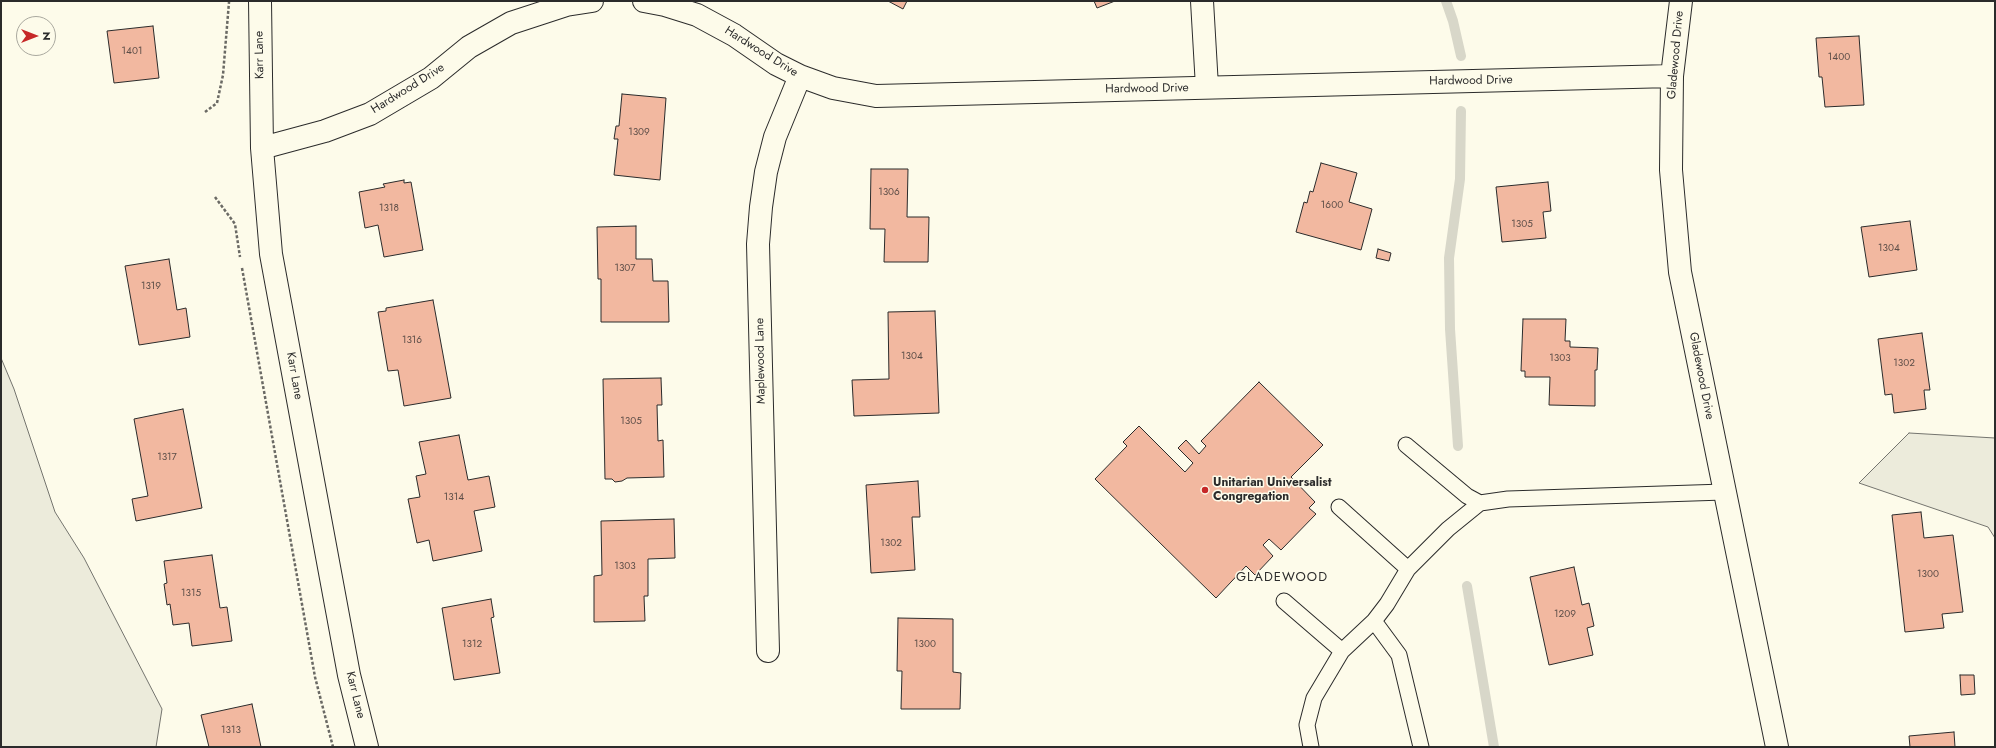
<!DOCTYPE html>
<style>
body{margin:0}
#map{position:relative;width:1996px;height:748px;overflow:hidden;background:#fdfbea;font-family:Jost,sans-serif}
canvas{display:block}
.frame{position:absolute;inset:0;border:2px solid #2b2b2b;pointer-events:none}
.north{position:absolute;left:16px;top:16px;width:40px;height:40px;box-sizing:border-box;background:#fdfbea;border:1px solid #a9a89e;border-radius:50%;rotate:90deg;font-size:11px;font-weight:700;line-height:16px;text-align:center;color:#2b2b2b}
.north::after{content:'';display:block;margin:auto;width:14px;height:18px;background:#c62828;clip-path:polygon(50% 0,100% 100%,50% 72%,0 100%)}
</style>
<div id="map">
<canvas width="1996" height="748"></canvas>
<div class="frame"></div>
<div class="north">N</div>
</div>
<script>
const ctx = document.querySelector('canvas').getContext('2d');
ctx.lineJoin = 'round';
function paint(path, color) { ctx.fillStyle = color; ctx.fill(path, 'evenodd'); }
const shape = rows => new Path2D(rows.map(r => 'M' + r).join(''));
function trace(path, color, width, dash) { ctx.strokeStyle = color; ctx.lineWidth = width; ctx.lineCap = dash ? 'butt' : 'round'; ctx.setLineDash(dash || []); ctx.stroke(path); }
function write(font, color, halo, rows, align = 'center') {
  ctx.font = font + ' Jost,sans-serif'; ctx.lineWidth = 3; ctx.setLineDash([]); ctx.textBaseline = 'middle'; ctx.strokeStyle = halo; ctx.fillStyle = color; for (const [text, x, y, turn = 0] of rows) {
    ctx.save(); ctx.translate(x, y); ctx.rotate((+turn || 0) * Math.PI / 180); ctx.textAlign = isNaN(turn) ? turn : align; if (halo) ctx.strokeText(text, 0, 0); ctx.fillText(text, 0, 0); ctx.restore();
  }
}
const green = shape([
 [1,358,14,389,55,512,84,558,162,709,156,747,1,747,1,358],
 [1909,433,1995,438,1995,538,1988,527,1859,483,1909,433]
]);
const stream = shape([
 [1446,1,1453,21,1461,56],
 [1458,446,1450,329,1449,258,1460,179,1461,111],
 [1467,586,1494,747]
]);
const building = shape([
 [888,1,907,1,903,9,888,1],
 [1094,1,1115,1,1097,8,1094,1],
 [153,26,159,78,114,83,107,31,153,26],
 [1859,36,1864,105,1825,107,1822,77,1819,77,1816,38,1859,36],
 [622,94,666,98,660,180,614,175,618,139,614,139,616,126,619,126,622,94],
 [1321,163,1357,173,1349,202,1372,209,1361,250,1296,232,1304,202,1307,203,1310,191,1313,192,1321,163],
 [871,169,908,169,907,217,929,217,928,262,884,262,885,229,870,229,871,169],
 [404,180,404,183,411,182,423,250,384,257,378,225,365,228,359,192,385,187,383,184,404,180],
 [1548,182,1551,211,1543,212,1546,238,1502,242,1496,187,1548,182],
 [1910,221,1917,270,1869,277,1861,227,1910,221],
 [636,226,636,259,652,259,653,281,668,281,669,322,601,322,601,279,598,279,597,227,636,226],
 [1378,249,1391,253,1389,261,1376,258,1378,249],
 [169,259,177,310,186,308,190,337,139,345,125,266,169,259],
 [433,300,451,398,404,406,398,370,388,371,378,312,386,311,386,308,433,300],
 [935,311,939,413,854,416,852,380,889,379,888,312,935,311],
 [1523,319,1566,319,1565,341,1570,341,1570,347,1598,348,1597,370,1595,370,1595,406,1549,405,1550,377,1525,377,1525,371,1521,371,1523,319],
 [1922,333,1930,390,1924,390,1926,409,1894,413,1892,394,1885,395,1878,339,1922,333],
 [661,378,662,405,657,405,658,441,663,440,664,477,627,478,622,481,615,482,612,479,605,479,603,379,661,378],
 [1259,382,1323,445,1291,477,1315,502,1309,508,1316,514,1281,550,1269,539,1263,545,1273,556,1255,575,1246,566,1216,598,1095,479,1127,446,1123,442,1139,426,1185,472,1193,463,1178,448,1186,440,1199,454,1206,446,1201,441,1259,382],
 [183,409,202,508,136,521,132,499,148,496,134,419,183,409],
 [459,435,468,480,489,476,495,507,474,511,482,551,433,561,429,540,417,543,408,499,420,497,416,476,426,474,419,442,459,435],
 [918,481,920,517,912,517,915,570,871,573,866,485,918,481],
 [1921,512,1924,538,1953,535,1963,612,1942,614,1944,628,1905,632,1892,515,1921,512],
 [674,519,675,558,648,559,648,596,644,596,645,621,594,622,594,576,602,575,601,521,674,519],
 [212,555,220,608,227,607,232,641,192,646,189,623,173,625,170,604,167,605,164,584,167,583,164,561,212,555],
 [1574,567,1582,605,1589,603,1594,626,1587,628,1593,655,1549,665,1530,577,1574,567],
 [491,599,494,617,491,618,500,673,454,680,442,608,491,599],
 [898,618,953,619,953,672,961,673,960,709,901,709,902,671,897,671,898,618],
 [1960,675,1974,675,1975,694,1961,695,1960,675],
 [252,704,261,747,209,747,201,715,252,704],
 [1954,732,1955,747,1910,747,1909,736,1954,732]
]);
const path = shape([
 [205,112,217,103,223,75,229,2],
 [215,197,235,224,240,257],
 [242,268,315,677,333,747]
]);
const lane = shape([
 [1406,445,1467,496,1480,503],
 [1339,507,1408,569],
 [1284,601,1342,651],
 [1374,621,1399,655,1421,747],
 [1311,747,1307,725,1314,698,1342,651,1374,621,1387,604,1408,569,1448,529,1480,503,1508,499,1724,492]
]);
const street = shape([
 [260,1,262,148,271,254,349,675,367,747],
 [644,1,665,5,697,15,734,35,776,64,800,76,833,88,876,96,1672,76],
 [1202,1,1207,87],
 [1681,1,1672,76,1671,170,1680,272,1777,747],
 [262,148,325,131,370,114,431,78,469,47,511,23,566,5,592,1],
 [768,651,758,244,761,207,766,172,775,137,800,76]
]);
const markers = [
 [1205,490,4,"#c62828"]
];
const numberNames = [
 ["1401",132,52],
 ["1400",1839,58],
 ["1309",639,133],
 ["1306",889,193],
 ["1600",1332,206],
 ["1318",389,209],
 ["1305",1522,225],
 ["1304",1889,249],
 ["1307",625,269],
 ["1319",151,287],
 ["1316",412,341],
 ["1304",912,357],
 ["1303",1560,359],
 ["1302",1904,364],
 ["1305",631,422],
 ["1317",167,458],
 ["1314",454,498],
 ["1302",891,544],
 ["1303",625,567],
 ["1300",1928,575],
 ["1315",191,594],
 ["1209",1565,615],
 ["1312",472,645],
 ["1300",925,645],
 ["1313",231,731]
];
const streetNames = [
 ["Hardwood Drive",761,52,32],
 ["Karr Lane",260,55,-91],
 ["Gladewood Drive",1676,55,-85],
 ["Hardwood Drive",1471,81,-1],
 ["Hardwood Drive",408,89,-32],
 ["Hardwood Drive",1147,89,-1],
 ["Maplewood Lane",761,361,-91],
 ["Karr Lane",294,376,80],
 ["Gladewood Drive",1701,376,79],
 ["Karr Lane",355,695,76]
];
const poiNames = [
 ["Unitarian Universalist",1213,483],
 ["Congregation",1213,497]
];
const neighbourhoodNames = [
 ["GLADEWOOD",1282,578]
];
paint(green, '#ecebdb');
trace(green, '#74746e', 1);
trace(stream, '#d8d7c9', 10);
paint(building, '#f2b8a0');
trace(building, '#2b2b2b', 1);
trace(lane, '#2b2b2b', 17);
trace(street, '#2b2b2b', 24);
trace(path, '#6a6964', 2.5, [3, 2]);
trace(lane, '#fdfbea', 15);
trace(street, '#fdfbea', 22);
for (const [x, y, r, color] of markers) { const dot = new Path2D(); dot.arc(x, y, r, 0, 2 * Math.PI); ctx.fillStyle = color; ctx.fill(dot); trace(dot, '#fdfbea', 1.5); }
write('10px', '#5d4e48', null, numberNames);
write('12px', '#2b2b2b', '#fdfbea', streetNames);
write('bold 12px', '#2b2b2b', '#fdfbea', poiNames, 'left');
ctx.letterSpacing = '1px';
write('13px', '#2b2b2b', '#fdfbea', neighbourhoodNames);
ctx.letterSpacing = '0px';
</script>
